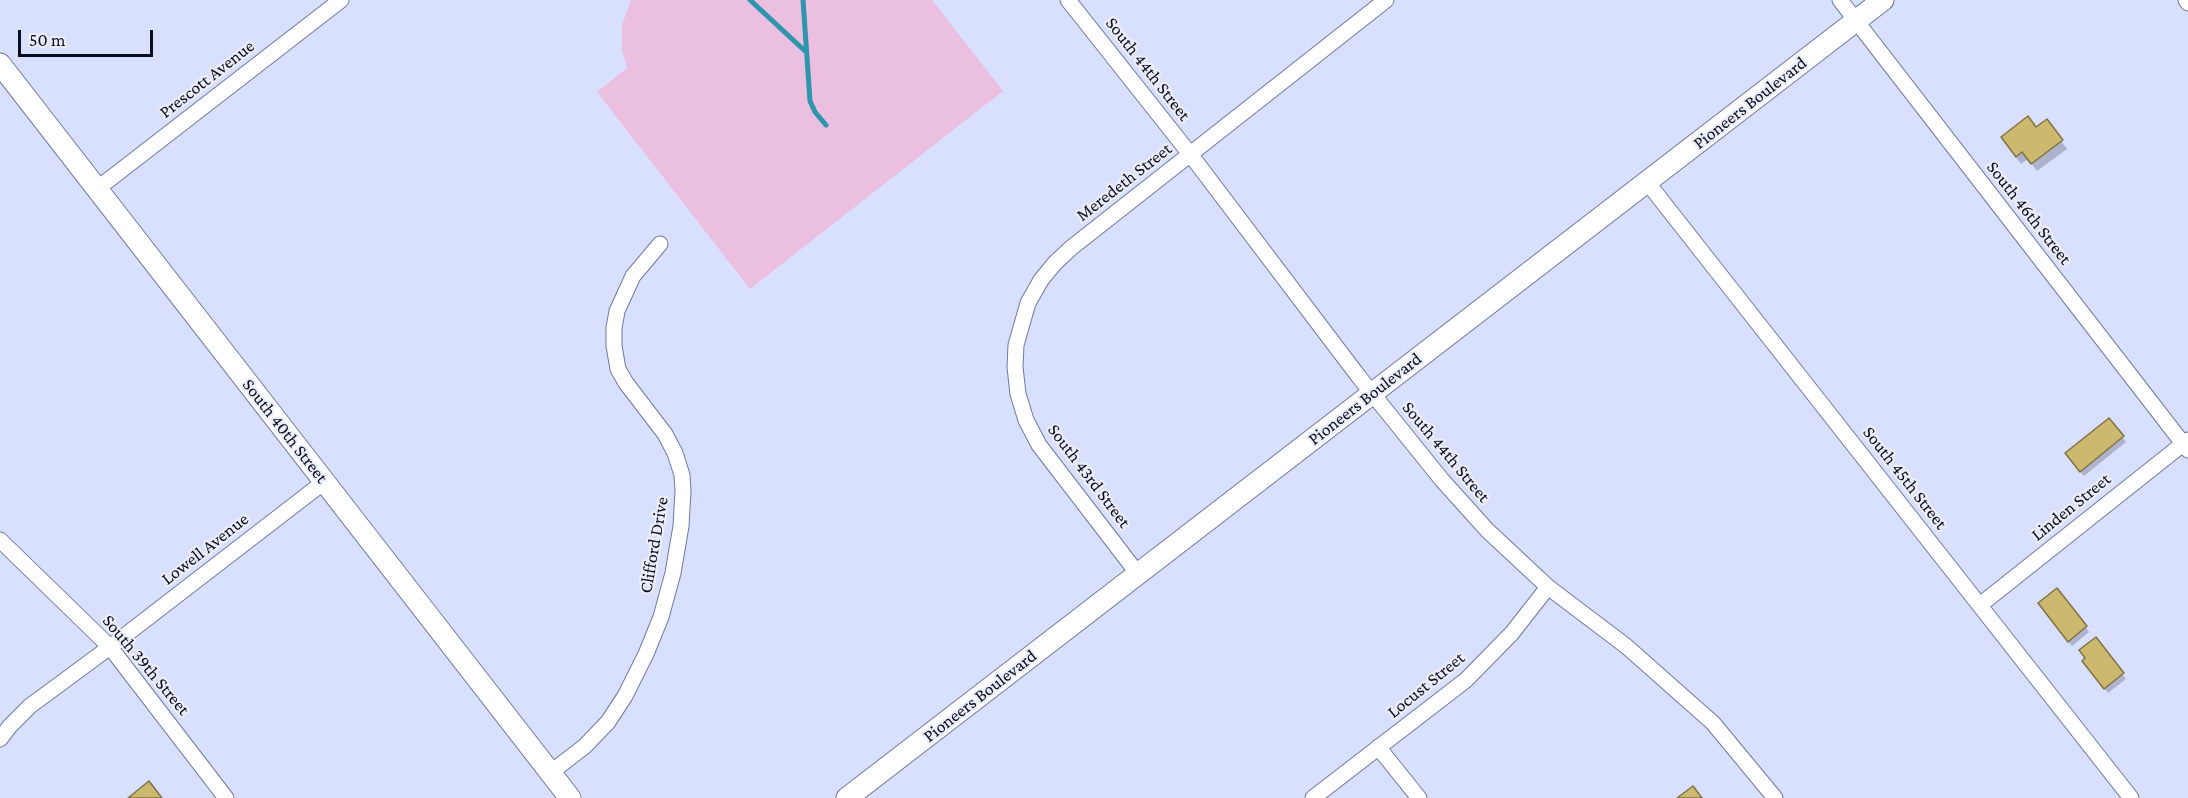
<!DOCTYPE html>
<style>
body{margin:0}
#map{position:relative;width:2188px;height:798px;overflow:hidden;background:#d9e0fd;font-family:"Crimson Pro",serif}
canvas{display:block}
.scale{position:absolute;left:18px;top:30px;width:135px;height:27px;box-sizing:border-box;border:3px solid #0a0d1d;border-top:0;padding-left:8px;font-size:18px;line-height:21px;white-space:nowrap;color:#0a0d1d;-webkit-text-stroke:4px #ebeef8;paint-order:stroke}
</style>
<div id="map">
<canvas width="2188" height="798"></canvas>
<div class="scale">50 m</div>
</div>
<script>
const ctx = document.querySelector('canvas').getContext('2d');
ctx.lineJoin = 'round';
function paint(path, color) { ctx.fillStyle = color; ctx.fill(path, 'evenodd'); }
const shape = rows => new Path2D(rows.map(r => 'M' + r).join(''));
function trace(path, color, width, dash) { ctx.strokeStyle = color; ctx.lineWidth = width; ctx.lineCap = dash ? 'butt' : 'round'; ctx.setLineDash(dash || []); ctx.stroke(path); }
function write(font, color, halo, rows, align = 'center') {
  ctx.font = font + ' "Crimson Pro",serif'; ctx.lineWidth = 4.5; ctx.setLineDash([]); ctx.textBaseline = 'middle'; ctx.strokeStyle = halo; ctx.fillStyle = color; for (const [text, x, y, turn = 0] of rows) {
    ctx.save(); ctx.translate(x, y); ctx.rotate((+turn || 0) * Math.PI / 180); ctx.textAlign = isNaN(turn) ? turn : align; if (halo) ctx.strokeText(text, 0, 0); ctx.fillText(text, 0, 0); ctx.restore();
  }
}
const green = shape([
 [631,0,932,0,1003,91,750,289,597,92,627,68,622,50,622,25]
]);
const shadow = shape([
 [2047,121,2067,149,2037,171,2028,159,2021,164,2007,145],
 [2109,420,2126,442,2084,476,2070,459],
 [2042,609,2086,627,2089,632,2072,646],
 [2096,639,2126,679,2108,693,2087,666]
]);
const stream = shape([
 [750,0,805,51],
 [803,0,810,101,815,112,826,125]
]);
const building = shape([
 [2028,116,2036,127,2047,119,2063,140,2031,164,2022,152,2016,157,2001,137,2028,116],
 [2109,418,2124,436,2080,472,2065,453,2109,418],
 [2057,588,2087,626,2068,642,2038,603,2057,588],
 [2096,637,2124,673,2104,689,2082,661,2085,658,2079,650,2096,637],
 [149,781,162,798,128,798,149,781],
 [1693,786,1702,798,1677,798,1693,786]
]);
const street = shape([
 [1068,0,1190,154,1359,377,1442,480,1487,530,1548,587,1626,646,1713,723,1775,798],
 [1840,0,2188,450],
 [2186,0,2188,3],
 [1647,182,2131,798],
 [97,189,341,0],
 [0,540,110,647,226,798],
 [1138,574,1039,445,1026,420,1018,394,1015,367,1016,345,1028,303,1041,280,1055,263,1071,248,1386,0],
 [1980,605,2188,440],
 [0,739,10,726,30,706,110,647,324,482],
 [1378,747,1419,798],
 [550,773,585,746,608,722,625,696,646,654,661,617,673,573,681,526,683,491,682,475,675,453,665,434,626,383,618,369,614,346,614,328,617,311,633,276,660,244],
 [1313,798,1466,680,1512,633,1548,587]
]);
const secondary = shape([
 [0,64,570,798],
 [847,798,1883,0]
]);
const streetNames = [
 ["South 44th Street",1148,69,52],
 ["Prescott Avenue",207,79,-38],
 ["Pioneers Boulevard",1750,103,-38],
 ["Meredeth Street",1124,182,-38],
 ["South 46th Street",2029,213,52],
 ["Pioneers Boulevard",1365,399,-38],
 ["South 40th Street",285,431,52],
 ["South 44th Street",1446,452,50],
 ["South 43rd Street",1089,476,53],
 ["South 45th Street",1905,478,52],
 ["Linden Street",2071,507,-39],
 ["Clifford Drive",654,545,-80],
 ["Lowell Avenue",205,549,-38],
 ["South 39th Street",146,665,50],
 ["Locust Street",1426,685,-39],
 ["Pioneers Boulevard",980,696,-38]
];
paint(green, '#eabfe0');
paint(shadow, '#0003');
trace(stream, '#2e95aa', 5);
paint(building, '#ccb86f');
trace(building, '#7f7344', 1.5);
trace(street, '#6f79a4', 17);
trace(secondary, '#6f79a4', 23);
trace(street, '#fff', 15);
trace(secondary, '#fff', 21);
write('18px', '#0a0d1d', '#ebeef8', streetNames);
</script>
